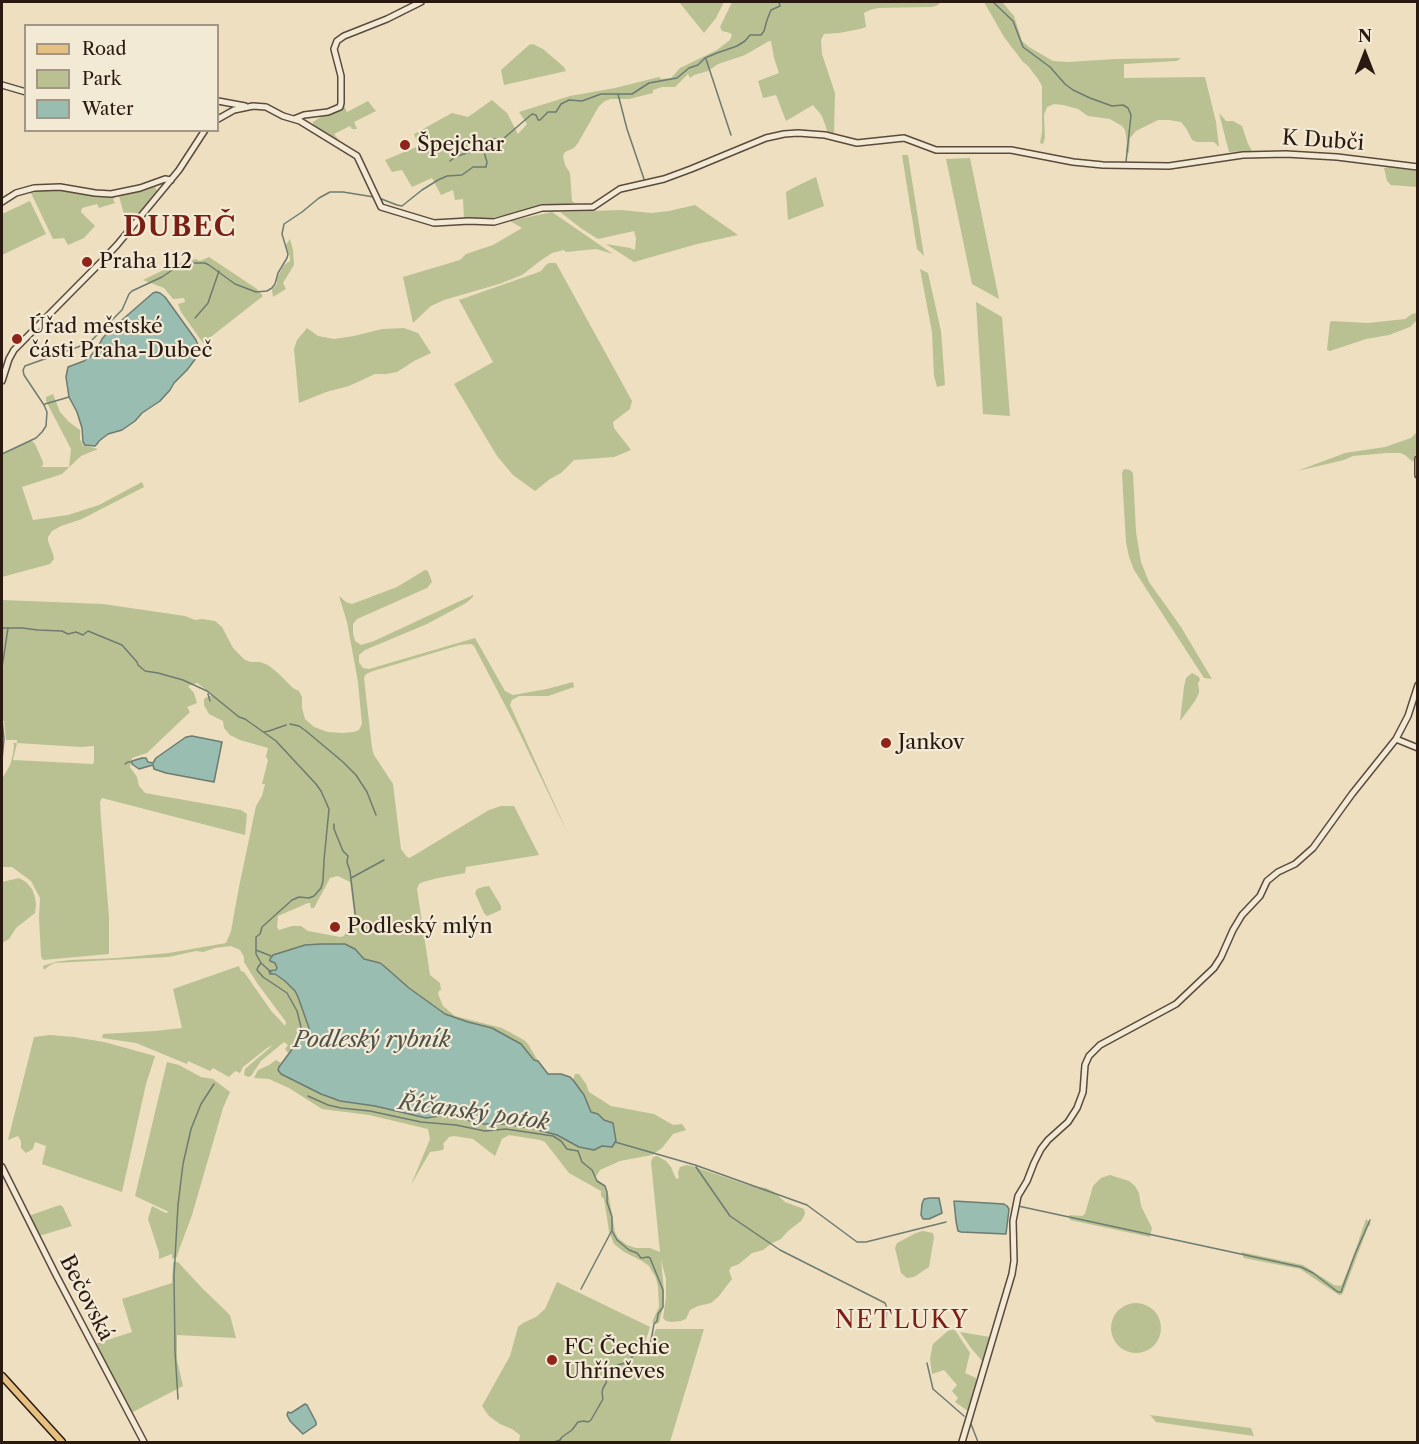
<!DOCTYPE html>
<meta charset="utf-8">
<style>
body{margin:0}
#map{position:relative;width:1419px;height:1444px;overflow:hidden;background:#eddfc0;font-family:"Libre Caslon Text",serif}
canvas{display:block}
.frame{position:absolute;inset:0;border:3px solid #2a1911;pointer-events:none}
.legend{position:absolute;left:24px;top:24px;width:195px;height:108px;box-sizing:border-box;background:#f3ead6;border:2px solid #a39687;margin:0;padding:8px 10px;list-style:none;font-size:18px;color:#2a1911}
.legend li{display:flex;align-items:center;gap:12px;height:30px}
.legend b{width:30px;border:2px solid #a39687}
.north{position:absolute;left:1335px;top:24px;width:60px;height:60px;-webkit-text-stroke:4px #f3ead6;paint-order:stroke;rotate:0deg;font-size:16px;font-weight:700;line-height:24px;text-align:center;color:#2a1911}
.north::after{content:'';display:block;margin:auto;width:21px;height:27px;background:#2a1911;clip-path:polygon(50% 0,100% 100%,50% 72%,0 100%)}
</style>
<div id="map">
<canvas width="1419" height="1444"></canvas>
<div class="frame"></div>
<ul class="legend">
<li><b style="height:8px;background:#e6c080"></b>Road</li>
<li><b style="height:16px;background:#b9c192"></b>Park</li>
<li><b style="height:16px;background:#99bdb1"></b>Water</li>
</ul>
<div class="north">N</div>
</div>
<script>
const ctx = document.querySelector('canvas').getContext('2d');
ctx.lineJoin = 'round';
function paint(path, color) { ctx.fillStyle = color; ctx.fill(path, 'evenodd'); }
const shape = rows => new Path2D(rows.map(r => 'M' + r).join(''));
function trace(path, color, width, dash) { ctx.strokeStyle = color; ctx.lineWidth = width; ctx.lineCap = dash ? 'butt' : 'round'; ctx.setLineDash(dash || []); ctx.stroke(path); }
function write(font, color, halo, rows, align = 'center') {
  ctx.font = font + ' "Libre Caslon Text",serif'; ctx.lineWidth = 4.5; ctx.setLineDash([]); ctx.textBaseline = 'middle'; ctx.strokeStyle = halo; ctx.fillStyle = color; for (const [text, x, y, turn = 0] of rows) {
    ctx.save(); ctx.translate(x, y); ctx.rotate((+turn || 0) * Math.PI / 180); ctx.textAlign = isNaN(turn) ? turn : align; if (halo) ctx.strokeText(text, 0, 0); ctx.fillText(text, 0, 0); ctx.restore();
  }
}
const green = shape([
 [679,2,724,2,716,18,704,33],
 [732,2,940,2,938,5,932,7,878,8,870,10,864,13,866,27,860,29,839,33,824,34,821,40,822,54,835,93,834,134,828,133,822,116,813,105,786,121,776,95,763,98,758,81,779,73,774,58,771,41,769,41,745,55,718,64,708,71,694,75,690,78,688,74,675,87,662,87,653,90,653,93,629,99,611,99,605,101,599,106,578,143,574,148,565,152,563,156,565,165,570,173,572,201,575,203,538,207,488,219,464,219,463,199,455,200,453,190,441,195,432,178,412,187,402,170,392,172,385,160,419,146,414,134,452,113,468,117,492,100,507,113,518,134,527,124,519,112,570,96,615,88,659,77,661,79,671,78,680,68,717,50,730,40,732,35,730,33,722,31,720,27],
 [984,2,1002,2,1014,16,1022,41,1029,47,1053,61,1068,62,1116,59,1181,58,1177,61,1124,64,1124,78,1205,77,1216,122,1219,147,1214,142,1197,142,1192,140,1186,128,1181,122,1169,120,1158,120,1136,131,1130,138,1129,153,1126,153,1127,142,1125,130,1122,126,1110,119,1088,116,1078,109,1063,105,1054,104,1047,107,1044,115,1045,138,1043,144,1040,143,1042,132,1042,86,1038,79,1028,66,1023,62,1004,37],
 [533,44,543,49,564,67,566,71,504,85,501,70,529,45],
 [368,101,376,111,354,122,357,129,352,129,350,126,334,134,342,144,330,138,313,126,313,122,321,117,339,111,343,103,347,112],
 [1219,113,1226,121,1233,121,1242,126,1248,144,1252,151,1229,152],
 [902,155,908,155,924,256,917,249],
 [970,158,999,299,972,284,946,159],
 [1390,167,1417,171,1417,187,1391,185,1387,181,1384,168],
 [816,177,824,206,788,220,786,192,795,187],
 [154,185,158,192,131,225,126,222,119,196,121,194],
 [43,189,66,190,90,195,116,197,113,199,115,203,99,208,97,204,82,208,81,212,95,226,84,238,68,245,64,238,53,239,30,191],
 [30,201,46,234,2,255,2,214],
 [695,205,738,235,697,244,634,262,606,244,630,248,635,250,636,238,634,231,598,239,582,229,560,212,622,210,651,213,669,211],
 [552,212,613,254,596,249,566,252,564,250,552,253,540,261,522,275,499,284,444,300,431,306,413,323,403,277,460,260,466,254,493,245,522,228,510,221],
 [290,239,293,250,294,265,283,283,286,289,273,297,272,290,277,284,277,278,284,265,290,261,290,257,286,245],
 [209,257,257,289,263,296,203,343,181,312,178,304,185,302,184,298,173,299,164,288,143,280,174,265,196,259,200,261],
 [549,263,556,263,632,401,630,409,613,422,614,428,631,450,614,457,574,460,561,473,550,479,535,491,513,475,497,456,454,384,493,362,459,300,536,273,541,271,546,265],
 [920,269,928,273,941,331,945,385,937,387,934,376,932,332],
 [976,302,1002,317,1010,416,983,414],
 [1417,313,1417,320,1410,327,1389,335,1366,339,1330,351,1327,350,1330,322,1332,321,1368,323,1405,319,1412,314],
 [307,328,318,336,334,339,354,336,382,329,404,328,418,333,431,353,414,361,397,372,386,374,375,374,349,386,326,392,299,403,294,349,297,340],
 [53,394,60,412,69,422,80,430,80,439,83,445,98,449,81,456,62,474,22,487,33,520,68,515,99,505,142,482,144,487,82,519,61,526,52,531,48,537,48,541,53,554,54,559,50,564,2,577,2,455,31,440,35,444,43,462,43,465,41,467,69,467,71,449,46,401,46,397],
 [1417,432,1417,450,1413,462,1405,455,1400,453,1387,453,1353,456,1344,460,1297,471,1345,453,1385,447,1411,438],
 [1124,469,1130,470,1133,473,1136,532,1141,562,1149,582,1181,627,1212,679,1204,678,1134,570,1129,557,1126,542,1123,492,1122,473],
 [425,570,428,571,432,582,427,588,357,619,353,624,353,633,355,641,361,645,374,641,473,595,473,597,466,603,427,624,365,650,359,655,359,662,363,668,369,669,475,638,505,691,513,695,547,689,573,682,574,687,548,696,519,696,512,700,510,705,568,834,517,728,474,646,471,644,460,645,373,671,366,674,364,678,372,748,374,755,393,784,401,849,406,856,409,858,413,856,489,810,501,806,514,806,539,855,466,867,465,873,438,878,423,882,419,884,417,889,430,975,440,983,441,990,439,991,438,994,443,1006,455,1016,502,1028,524,1040,528,1044,538,1061,534,1060,521,1044,499,1032,487,1026,456,1019,445,1014,409,988,384,966,380,963,364,959,355,949,345,944,305,945,271,956,270,959,271,962,275,963,277,968,276,970,269,971,285,981,295,990,298,997,309,1028,308,1034,288,1053,285,1049,288,1045,284,1042,261,1061,251,1076,248,1077,244,1075,245,1069,273,1045,267,1048,243,1067,240,1073,235,1071,229,1077,213,1068,210,1071,188,1061,187,1064,136,1043,102,1038,103,1034,155,1031,182,1028,173,989,239,966,241,971,244,972,272,1012,279,1019,285,1026,286,1022,257,983,244,962,244,957,240,950,231,946,215,948,203,952,196,951,168,957,54,963,49,966,44,970,43,966,55,962,70,960,117,958,169,953,226,943,231,931,239,887,256,806,262,796,265,784,262,784,268,760,266,757,268,748,240,740,230,735,224,728,223,721,209,714,204,705,204,699,207,697,213,695,197,683,188,686,194,693,197,703,187,707,190,712,147,753,132,758,130,767,137,777,139,786,145,793,241,810,247,814,245,835,102,798,100,802,101,819,109,917,109,954,43,960,41,956,39,918,40,898,31,881,12,867,2,867,2,779,10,765,13,754,14,745,13,743,17,743,17,740,6,740,4,721,2,721,2,678,4,658,2,656,2,600,103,604,185,616,195,620,202,619,215,621,222,627,233,648,245,660,251,662,260,662,268,665,278,673,293,688,299,691,302,697,302,708,305,719,314,727,328,732,343,733,354,732,359,730,362,724,358,682,347,622,339,596,346,602,352,604,397,587],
 [17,743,81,747,94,746,94,761,93,764,13,760],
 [338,876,350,882,355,921,349,926,344,936,340,937,308,931,301,926,292,926,279,930,277,927,278,916,308,903,310,903,311,908,314,908,330,878],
 [1192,673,1199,677,1200,680,1198,683,1199,689,1199,693,1195,701,1180,721,1184,687,1186,678],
 [19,878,26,882,32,889,35,897,36,905,35,913,16,928,9,939,2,943,2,882],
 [489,886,501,906,501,910,487,916,484,913,475,893,477,889,483,887],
 [50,1035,74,1037,104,1042,155,1056,146,1084,122,1192,42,1164,46,1146,35,1142,33,1149,26,1153,21,1148,21,1141,18,1136,8,1140,34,1037],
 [276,1060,281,1063,279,1067,281,1074,321,1094,340,1101,375,1106,426,1117,439,1116,455,1117,484,1124,504,1124,531,1128,557,1135,579,1147,594,1150,602,1146,604,1120,598,1114,591,1112,584,1095,573,1080,575,1074,579,1074,586,1084,589,1092,611,1106,654,1114,673,1125,682,1124,686,1130,673,1134,662,1148,652,1155,620,1161,600,1170,595,1178,605,1187,609,1197,615,1232,618,1238,627,1245,636,1248,650,1248,660,1252,651,1162,653,1157,657,1156,666,1161,671,1167,676,1179,679,1178,678,1173,680,1167,686,1165,692,1166,748,1185,766,1188,774,1192,785,1202,804,1209,805,1214,801,1221,788,1231,781,1239,772,1243,763,1250,752,1253,739,1264,731,1267,729,1271,732,1279,719,1296,711,1303,698,1306,690,1310,686,1319,681,1321,671,1322,666,1321,663,1318,666,1297,666,1279,661,1260,664,1291,663,1307,659,1323,655,1324,652,1322,659,1307,658,1287,656,1278,649,1266,642,1261,624,1252,614,1244,609,1231,604,1199,601,1196,601,1191,569,1173,545,1142,540,1140,509,1135,502,1139,495,1156,473,1139,454,1136,449,1137,443,1144,444,1147,443,1150,430,1152,411,1185,430,1139,428,1129,369,1115,322,1109,289,1088,269,1079,254,1078,258,1070,269,1065],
 [167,1062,179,1065,201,1077,213,1079,230,1092,223,1108,192,1215,179,1250,177,1257,172,1259,172,1254,159,1259,159,1253,148,1219,152,1206,166,1213,169,1212,135,1196],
 [1110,1175,1129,1181,1135,1186,1139,1193,1141,1206,1152,1228,1150,1237,1070,1220,1069,1215,1082,1216,1085,1214,1093,1186,1101,1178],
 [60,1205,63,1207,72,1226,39,1236,30,1218,31,1215],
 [1366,1219,1371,1224,1368,1227,1343,1293,1341,1295,1339,1295,1300,1269,1244,1258,1241,1252,1303,1265,1334,1285,1340,1286,1342,1284,1353,1257],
 [923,1231,933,1233,934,1237,929,1267,914,1277,907,1278,901,1273,895,1248,897,1243,916,1233],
 [173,1262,178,1262,202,1288,230,1315,236,1338,177,1335,177,1360,183,1386,131,1413,95,1344,132,1332,122,1299,172,1283],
 [557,1282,650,1327,644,1346,650,1344,656,1329,704,1329,670,1442,519,1442,520,1435,512,1429,500,1424,489,1416,484,1409,482,1406,510,1356,518,1327,523,1323,536,1317,545,1309],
 '1111 1328a25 25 0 1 1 50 0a25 25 0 1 1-50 0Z',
 [950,1329,955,1330,970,1353,965,1373,976,1378,976,1385,968,1411,955,1402,958,1398,952,1391,957,1385,944,1370,932,1374,930,1359,932,1348,933,1344],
 [960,1332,990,1337,983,1362,971,1348],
 [1150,1415,1251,1428,1254,1436,1156,1422]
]);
const water = shape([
 [156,292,160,293,165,297,196,340,199,348,199,354,187,370,174,383,170,390,160,401,142,413,135,421,122,430,108,434,99,441,97,444,95,446,85,445,83,442,82,428,77,412,69,397,66,377,68,367,84,361,90,357,99,345,102,339,107,333,153,293,156,292],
 [192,736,222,742,214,782,166,773,154,769,153,765,139,769,132,764,132,761,142,758,146,758,148,762,153,763,156,758,186,737,192,736],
 [321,944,345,944,355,949,364,959,380,963,384,966,409,988,445,1014,468,1022,492,1028,521,1044,534,1060,538,1061,548,1074,561,1074,570,1077,573,1080,584,1095,591,1112,598,1114,604,1120,613,1123,616,1141,612,1147,602,1146,594,1150,579,1147,557,1135,531,1128,504,1124,484,1124,455,1117,439,1116,426,1118,375,1106,340,1101,321,1094,281,1074,278,1070,279,1067,293,1048,296,1046,307,1034,309,1028,298,997,295,991,285,981,275,974,270,974,269,971,276,970,277,968,275,963,270,961,270,959,273,955,305,945,321,944],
 [930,1198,939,1198,942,1213,929,1219,923,1219,921,1215,922,1204,924,1199,930,1198],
 [954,1201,1004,1204,1007,1206,1009,1209,1006,1234,961,1232,958,1231,956,1221,954,1201],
 [305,1404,307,1405,316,1422,316,1425,303,1434,290,1421,287,1415,288,1412,291,1413,305,1404]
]);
const stream = shape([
 [993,2,1013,21,1023,47,1050,67,1065,84,1073,90,1090,98,1112,106,1123,105,1128,108,1131,115,1126,162],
 [706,59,731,135],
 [618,94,627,129,644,179],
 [450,161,455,157,481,148],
 [379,198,397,205,402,206,422,190,438,180,447,176,462,175,473,167,486,167,487,162,483,149,484,144,491,139,503,139,532,114,536,115,538,120,540,120,548,112,556,112,561,104,569,100,582,101,601,94,632,94,649,83,677,78,689,68,698,65,705,58,717,53,737,46,745,41,750,35,761,35,764,31,767,20,771,10,780,6,779,2],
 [195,318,208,303,219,271],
 [45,404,69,397],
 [2,454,36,438,42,432,46,426,47,412,44,405,24,375,23,370,25,366,89,343,122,310,129,294,132,291,162,277,178,266,191,263,205,263,209,265,235,284,256,292,267,291,272,288,275,284,278,273,287,258,288,254,282,234,284,224,302,212,319,198,330,192,343,192,374,197],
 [2,628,22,628,38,630,62,631,68,634,76,632,83,635,88,631,122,645,137,662,138,665,145,671,158,673,183,680,207,691,239,717,245,719,276,741,316,784,321,791,329,809,324,860,323,881,321,888,314,896,309,898,299,897,292,900,262,927,260,934,256,937,256,954,261,963,258,967,257,970,263,977,287,993,297,1011,301,1027,300,1032],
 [2,668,8,628],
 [208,694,210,701],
 [2,719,4,739,2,760],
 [290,724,299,726,306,731,343,762,356,775,367,792,376,815],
 [264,732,269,731,286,725],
 [125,764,128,762,131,762],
 [334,824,334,829,343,851,348,856,347,862,350,871,356,921,349,928,347,935],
 [351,878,384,860],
 [256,950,271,956],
 [261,963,271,972],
 [308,1096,328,1105,341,1108,370,1111,421,1122,456,1125,485,1131,506,1129,553,1136,561,1141,567,1149,578,1151,582,1162,592,1170,597,1181,605,1186,607,1192,607,1202,612,1217,612,1231,617,1240,629,1250,637,1253,641,1258,648,1257,650,1258,663,1290,663,1307,658,1314,657,1321,654,1324,650,1346,635,1352,629,1362,614,1366,609,1369,606,1383,603,1388,602,1393,603,1399,591,1420,588,1422,584,1421,578,1422,572,1430,562,1437,560,1440,554,1442],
 [615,1142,695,1165,807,1205,857,1242,866,1242,946,1222],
 [696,1167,730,1216,780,1250,885,1303,887,1308,886,1319],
 [1018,1206,1301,1267,1313,1273,1338,1292,1341,1292,1355,1254,1370,1220],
 [581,1289,611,1232],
 [927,1363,933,1389,964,1416],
 [178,1399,175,1351,174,1276,178,1205,183,1164,191,1129,201,1104,214,1084],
 [966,1417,966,1418],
 [971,1424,978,1442]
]);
const minor = shape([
 [2,85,26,92],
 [218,101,245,106],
 [218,119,234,110,253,106,266,107,283,116,300,121,357,156,381,207,434,223,469,221,494,222,542,208,593,207,620,189,664,179,691,169,766,138,784,134,798,133,825,135,857,143,904,138,936,150,1011,150,1073,162,1103,165,1169,166,1243,155,1286,154,1337,157,1418,167],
 [294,119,304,115,328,112,340,107,341,103,341,76,334,49,337,41,344,36,387,19,421,2],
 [2,202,16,193,34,188,60,187,95,193,111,194,140,188,165,179,171,180],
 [2,381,9,359,14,350,102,261,117,245,179,170,205,130],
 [1418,459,1418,475],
 [1396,739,1418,748],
 [2,1167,56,1275,144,1442],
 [962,1442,1012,1274,1014,1261,1013,1221,1018,1196,1027,1181,1034,1163,1041,1149,1048,1140,1068,1122,1077,1108,1083,1092,1085,1065,1089,1056,1100,1045,1176,1004,1214,968,1221,957,1233,930,1242,915,1260,896,1267,881,1278,872,1295,864,1313,848,1352,794,1396,739,1408,716,1418,685]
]);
const major = shape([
 [2,1376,62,1442]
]);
const markers = [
 [405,145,6,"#8f2418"],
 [87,262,6,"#8f2418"],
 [17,339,6,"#8f2418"],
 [886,743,6,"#8f2418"],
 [335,927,6,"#8f2418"],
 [552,1360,6,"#8f2418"]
];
const streetNames = [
 ["K Dubči",1323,141,4],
 ["Bečovská",86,1298,63]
];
const poiNames = [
 ["Špejchar",417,145],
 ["Praha 112",99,262],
 ["Úřad městské",29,327],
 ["části Praha-Dubeč",29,351],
 ["Jankov",898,743],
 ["Podleský mlýn",347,927],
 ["FC Čechie",564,1348],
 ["Uhříněves",564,1372]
];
const waterNames = [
 ["Podleský rybník",372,1041],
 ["Říčanský potok",474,1113,8]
];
const quarterNames = [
 ["NETLUKY",902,1321]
];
const districtNames = [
 ["DUBEČ",180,228]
];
paint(green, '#b9c192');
paint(water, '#99bdb1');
trace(water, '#6d7b71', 1.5);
trace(stream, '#6d7b71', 1.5);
trace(minor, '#5b4a3d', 8);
trace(major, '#2a1911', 9);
trace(minor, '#f3ead6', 5);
trace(major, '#e6c080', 6);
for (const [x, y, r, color] of markers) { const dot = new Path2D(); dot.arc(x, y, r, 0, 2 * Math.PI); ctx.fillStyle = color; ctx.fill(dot); trace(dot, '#f3ead6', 2); }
write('21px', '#2a1911', '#f3ead6', streetNames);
write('21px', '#2a1911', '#f3ead6', poiNames, 'left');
write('italic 22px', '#515249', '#f3ead6', waterNames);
ctx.letterSpacing = '1.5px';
write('24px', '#7a1f14', '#f3ead6', quarterNames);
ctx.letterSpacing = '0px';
ctx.letterSpacing = '1.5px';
write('bold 27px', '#7a1f14', '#f3ead6', districtNames);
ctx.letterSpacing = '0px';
</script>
